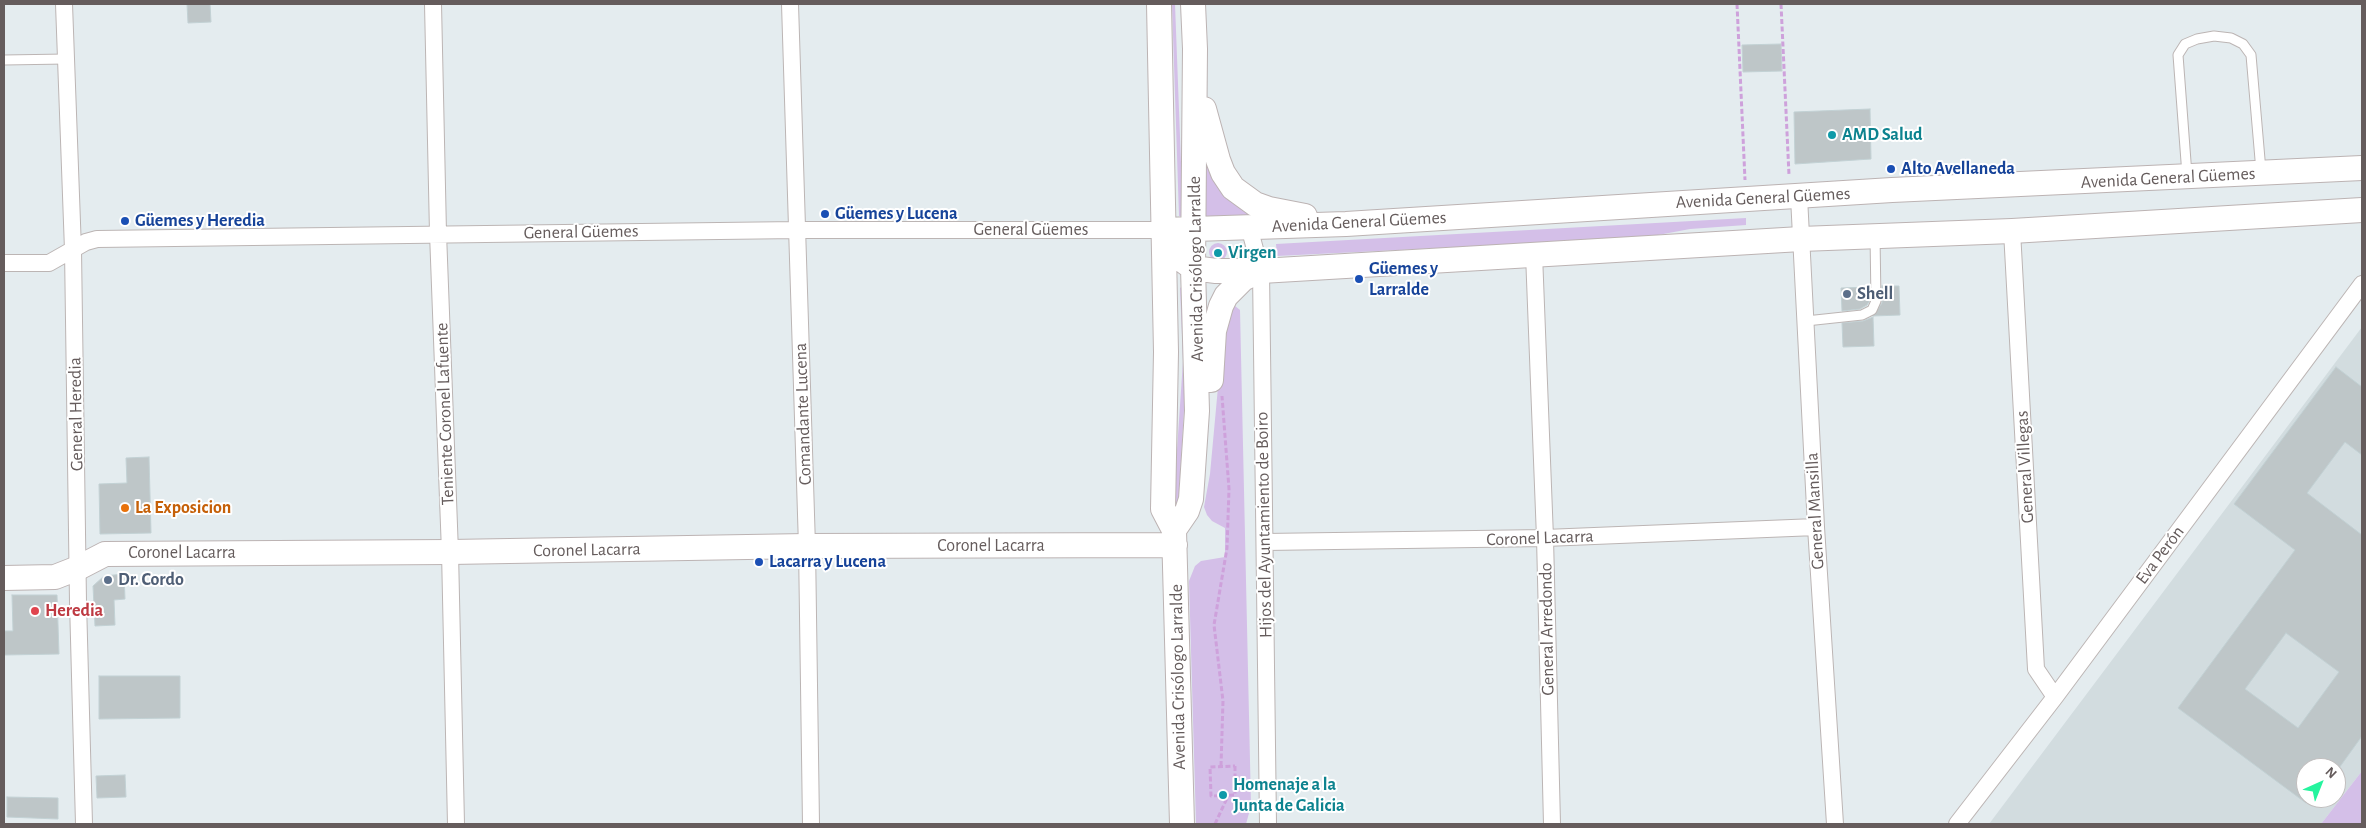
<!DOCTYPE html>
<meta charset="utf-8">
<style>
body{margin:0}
#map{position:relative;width:2366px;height:828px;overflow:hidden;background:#e4ecef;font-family:"Alegreya Sans",sans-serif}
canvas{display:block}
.frame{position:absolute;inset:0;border:5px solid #655c5c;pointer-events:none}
.north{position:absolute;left:2296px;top:758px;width:50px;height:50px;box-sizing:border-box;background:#fff;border:1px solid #c1bebe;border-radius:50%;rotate:44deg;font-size:14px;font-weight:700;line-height:20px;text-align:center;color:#655c5c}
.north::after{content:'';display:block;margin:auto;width:18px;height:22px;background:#25f49e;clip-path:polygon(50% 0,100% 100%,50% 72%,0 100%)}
</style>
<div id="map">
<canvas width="2366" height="828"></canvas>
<div class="frame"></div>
<div class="north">N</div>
</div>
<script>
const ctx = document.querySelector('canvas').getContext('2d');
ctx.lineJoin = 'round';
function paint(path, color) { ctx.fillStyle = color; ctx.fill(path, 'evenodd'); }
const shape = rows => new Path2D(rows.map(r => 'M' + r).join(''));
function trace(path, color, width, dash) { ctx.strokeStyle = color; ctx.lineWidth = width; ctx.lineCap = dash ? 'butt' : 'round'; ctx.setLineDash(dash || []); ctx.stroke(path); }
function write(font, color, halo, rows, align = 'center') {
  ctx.font = font + ' "Alegreya Sans",sans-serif'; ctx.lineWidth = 4; ctx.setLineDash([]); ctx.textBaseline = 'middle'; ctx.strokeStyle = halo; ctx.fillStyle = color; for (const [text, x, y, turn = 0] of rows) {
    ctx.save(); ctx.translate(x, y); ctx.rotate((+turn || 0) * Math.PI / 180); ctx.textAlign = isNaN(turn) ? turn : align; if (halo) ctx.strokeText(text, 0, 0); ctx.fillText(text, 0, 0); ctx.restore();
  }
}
const education = shape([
 [2362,327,2362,771,2321,824,1989,824],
 [2306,768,2336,768,2336,798,2306,798]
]);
const green = shape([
 [1172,4,1175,4,1183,216,1179,216],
 [1202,116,1209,152,1264,215,1202,219],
 [1746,218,1746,225,1690,229,1642,238,1277,256,1276,244],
 '1209 252a9 9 0 1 1 18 0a9 9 0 1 1-18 0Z',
 [1183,286,1187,361,1178,510,1173,509,1183,361,1180,288],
 [1235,306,1240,310,1251,806,1246,824,1196,824,1189,581,1195,566,1201,561,1225,557,1225,528,1212,521,1207,515,1204,507,1210,474,1224,322,1232,307],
 [2362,771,2362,824,2321,824]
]);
const building = shape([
 [187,4,210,4,211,22,188,23,187,4],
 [1781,44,1782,71,1743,72,1742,45,1781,44],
 [1870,109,1871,159,1795,164,1794,112,1870,109],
 [1882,286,1899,286,1900,315,1873,316,1882,303,1882,286],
 [1870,287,1870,300,1867,305,1860,309,1842,311,1841,288,1870,287],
 [1873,317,1874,346,1843,347,1842,323,1863,321,1873,317],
 [2336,367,2362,387,2362,455,2345,442,2307,493,2362,535,2362,736,2339,768,2306,768,2306,803,2178,708,2295,550,2234,504,2336,367],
 [2286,633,2339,672,2298,728,2245,689,2286,633],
 [149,457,151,533,100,534,99,484,127,483,126,458,149,457],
 [124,574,125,599,114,600,115,625,95,626,93,586,104,576,124,574],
 [12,595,57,595,59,654,4,655,4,631,13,631,12,595],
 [99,676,180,676,180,718,99,719,99,676],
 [125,775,126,797,97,798,96,776,125,775],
 [7,797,58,798,58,819,7,817,7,797]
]);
const path = shape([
 [1737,4,1745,180],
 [1781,4,1789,175],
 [1221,766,1223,701,1214,625,1227,548,1229,489,1222,396],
 [1235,766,1235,795,1211,796,1210,767,1235,766],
 [1215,824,1228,796]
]);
const lane = shape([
 [4,60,66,59],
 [2187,175,2178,55,2185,44,2197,39,2214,36,2231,38,2243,44,2251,55,2261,171],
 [1806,321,1862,315,1872,310,1876,301,1875,236]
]);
const street = shape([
 [64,4,73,250,78,602,84,824],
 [433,4,438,233,450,552,456,824],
 [790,4,807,546,811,824],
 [1799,197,1816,527,1835,824],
 [1249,227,1261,271,1268,824],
 [2012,231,2036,669,2055,697],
 [1534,254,1545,538,1552,824],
 [4,263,49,263,86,242,97,239,797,230,1164,230],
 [1265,542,1545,538,1816,527],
 [1957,824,2055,697,2362,284]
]);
const secondary = shape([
 [1159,4,1166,352,1163,509,1174,530,1182,824],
 [1204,109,1218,160,1223,173,1233,188,1255,204,1269,209,1305,216],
 [1164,230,1175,255,1193,268,1216,271,1261,271,1801,239,2012,231,2362,210],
 [1164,230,1346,224,1892,190,2362,168],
 [1211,380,1214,331,1221,306,1226,296,1243,279,1260,271],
 [1174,530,1187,511,1191,499,1197,411,1193,268,1195,49,1193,4],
 [4,578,55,577,78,568,105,554,450,552,807,546,1175,545]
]);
const markers = [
 [1832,135,5,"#0f9aa8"],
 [1891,169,5,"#1a4fb4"],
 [825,214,5,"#1a4fb4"],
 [125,221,5,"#1a4fb4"],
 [1218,253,5,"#0f9aa8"],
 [1359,279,5,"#1a4fb4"],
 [1847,294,5,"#5c6f8a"],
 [125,508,5,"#e8710a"],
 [759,562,5,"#1a4fb4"],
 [108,580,5,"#5c6f8a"],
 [35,611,5,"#e0444e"],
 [1223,795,5,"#0f9aa8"]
];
const cultureNames = [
 ["AMD Salud",1842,135],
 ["Virgen",1228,253],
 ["Homenaje a la",1233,785],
 ["Junta de Galicia",1233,806]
];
const transitNames = [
 ["Alto Avellaneda",1901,169],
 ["Güemes y Lucena",835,214],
 ["Güemes y Heredia",135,221],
 ["Güemes y",1369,269],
 ["Larralde",1369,290],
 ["Lacarra y Lucena",769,562]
];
const streetNames = [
 ["Avenida General Güemes",2168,178,-3],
 ["Avenida General Güemes",1763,198,-3],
 ["Avenida General Güemes",1359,222,-3],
 ["General Güemes",1031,230],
 ["General Güemes",581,232,-1],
 ["Avenida Crisólogo Larralde",1196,269,-91],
 ["General Heredia",76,414,-91],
 ["Teniente Coronel Lafuente",445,414,-92],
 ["Comandante Lucena",803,414,-92],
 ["General Villegas",2025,467,-93],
 ["General Mansilla",1815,511,-93],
 ["Hijos del Ayuntamiento de Boiro",1264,525,-91],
 ["Coronel Lacarra",1540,538,-2],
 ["Coronel Lacarra",991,546],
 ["Coronel Lacarra",587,550,-1],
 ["Coronel Lacarra",182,553],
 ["Eva Perón",2160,555,-53],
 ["General Arredondo",1547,629,-91],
 ["Avenida Crisólogo Larralde",1178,677,-91]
];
const serviceNames = [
 ["Shell",1857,294],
 ["Dr. Cordo",118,580]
];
const foodNames = [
 ["La Exposicion",135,508]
];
const healthNames = [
 ["Heredia",45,611]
];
paint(education, '#d2dcdf');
paint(green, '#d4bfe8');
paint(building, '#bec6c8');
trace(building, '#c2d1d4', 1);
trace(lane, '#bcb5b4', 11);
trace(street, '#bcb5b4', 18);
trace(secondary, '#bcb3b3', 26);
trace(path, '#cea1db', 3, [5, 2.5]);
trace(lane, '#fff', 9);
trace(street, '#fff', 16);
trace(secondary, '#fff', 24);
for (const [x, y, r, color] of markers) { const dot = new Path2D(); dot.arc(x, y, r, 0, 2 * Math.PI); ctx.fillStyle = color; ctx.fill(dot); trace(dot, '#fff', 2); }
write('bold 18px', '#0d838f', '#fff', cultureNames, 'left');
write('bold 18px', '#164399', '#fff', transitNames, 'left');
write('18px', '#655c5c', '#fff', streetNames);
write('bold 18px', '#4e5e75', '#fff', serviceNames, 'left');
write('bold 18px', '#c56008', '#fff', foodNames, 'left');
write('bold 18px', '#be3a42', '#fff', healthNames, 'left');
</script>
